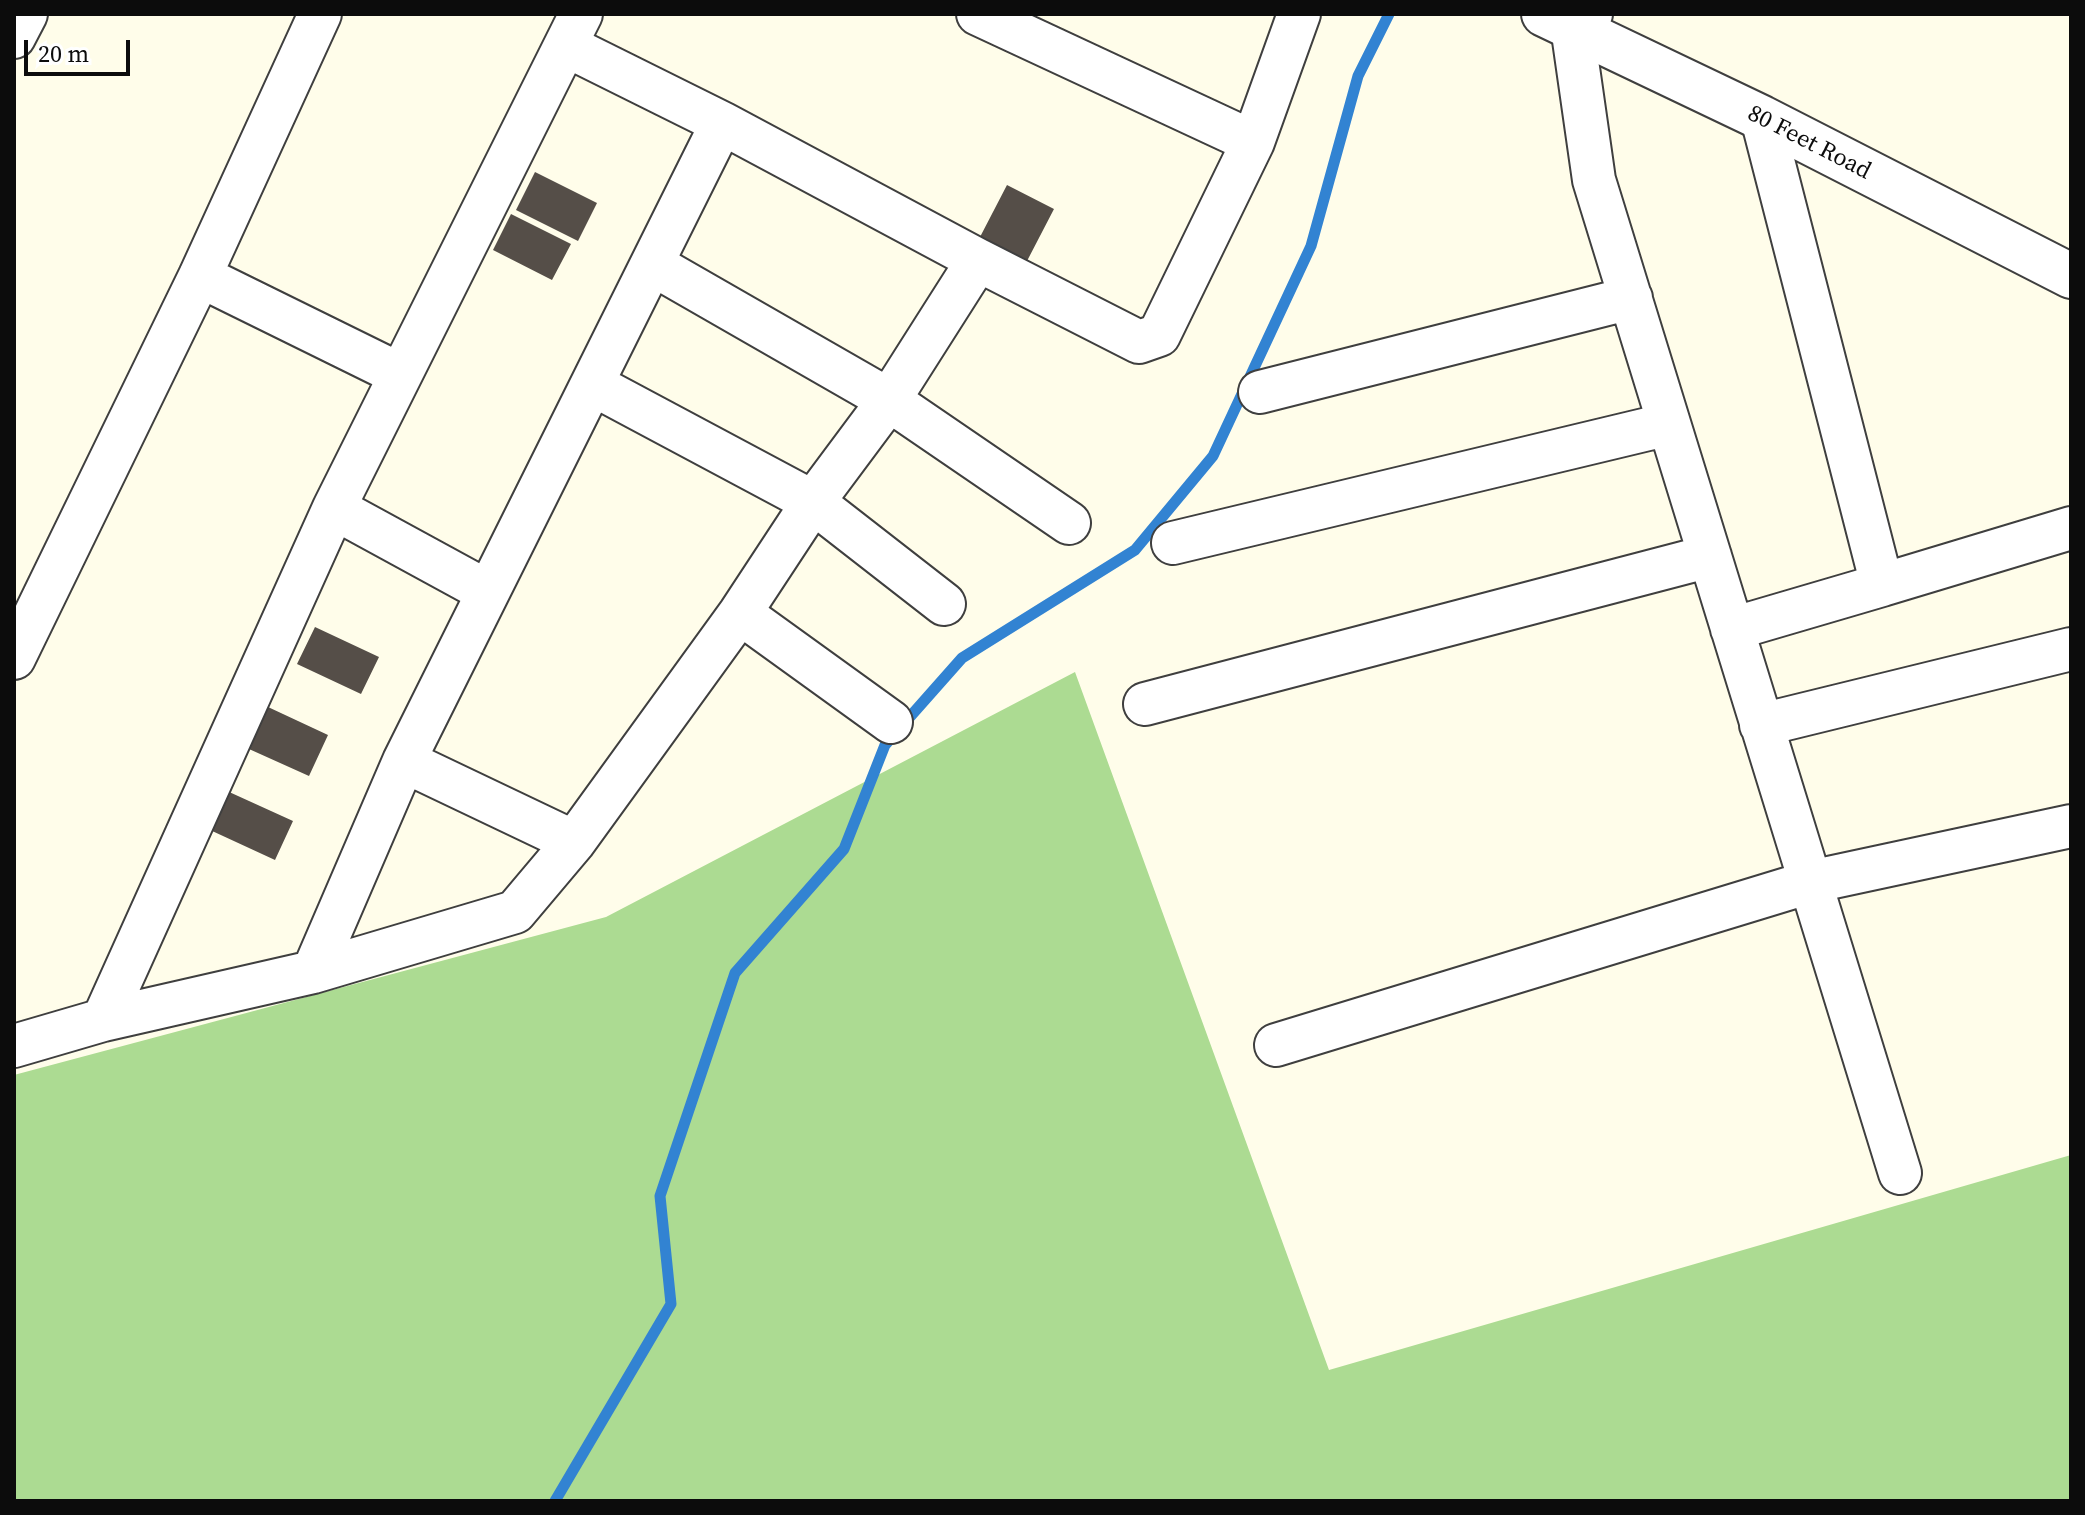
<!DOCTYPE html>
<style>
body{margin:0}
#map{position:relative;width:2085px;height:1515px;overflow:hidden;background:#fffdea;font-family:"Source Serif 4",serif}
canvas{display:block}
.frame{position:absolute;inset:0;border:16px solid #0c0c0c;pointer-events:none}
.scale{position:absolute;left:24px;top:40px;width:106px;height:36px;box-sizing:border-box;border:4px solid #0c0c0c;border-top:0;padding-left:10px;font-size:24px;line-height:28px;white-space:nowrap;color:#0c0c0c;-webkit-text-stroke:6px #fff;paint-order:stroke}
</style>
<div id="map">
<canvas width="2085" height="1515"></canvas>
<div class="frame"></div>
<div class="scale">20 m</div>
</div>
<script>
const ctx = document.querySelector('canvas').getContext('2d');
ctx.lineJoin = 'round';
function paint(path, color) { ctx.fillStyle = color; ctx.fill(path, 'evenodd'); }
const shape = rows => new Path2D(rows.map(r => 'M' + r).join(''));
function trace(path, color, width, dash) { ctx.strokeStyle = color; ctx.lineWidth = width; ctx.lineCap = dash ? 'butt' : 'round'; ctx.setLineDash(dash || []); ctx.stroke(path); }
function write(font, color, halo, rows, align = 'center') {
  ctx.font = font + ' "Source Serif 4",serif'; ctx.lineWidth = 8; ctx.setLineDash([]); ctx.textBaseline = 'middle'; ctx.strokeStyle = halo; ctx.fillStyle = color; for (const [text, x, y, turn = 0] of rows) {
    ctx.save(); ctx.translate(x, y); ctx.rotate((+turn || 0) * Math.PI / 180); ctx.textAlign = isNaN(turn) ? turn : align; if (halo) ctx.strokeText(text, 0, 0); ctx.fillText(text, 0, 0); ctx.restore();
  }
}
const forest = shape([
 [1075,672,1329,1370,2071,1155,2071,1501,14,1501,14,1075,606,917]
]);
const stream = shape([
 [555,1501,671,1304,660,1196,735,973,844,849,885,745,962,658,1135,550,1213,456,1311,246,1358,76,1389,14]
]);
const building = shape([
 [535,172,597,203,578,241,516,210],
 [1007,185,1054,209,1027,261,980,237],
 [511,214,571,244,552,280,493,250],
 [315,627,379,657,361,694,297,664],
 [268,707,328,735,309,776,249,749],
 [227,791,293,821,275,860,210,830]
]);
const minor = shape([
 [978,14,1253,142],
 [1591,14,1572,26,1594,180,1900,1173],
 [14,37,26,14],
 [567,46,722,123,978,260],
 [652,264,889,400,1069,523],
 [200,276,399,374],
 [592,384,813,502,944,604],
 [1260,392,1631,298],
 [334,508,488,592],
 [1173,543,1669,424],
 [1882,585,2071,528],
 [740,613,891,722],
 [1732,629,1882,585,1762,118],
 [14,658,200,276,320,14],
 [1145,704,1710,556],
 [1761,725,2071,649],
 [404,761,574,842],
 [313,972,404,761,722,123],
 [103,1020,334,508,581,14],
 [1276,1045,1810,882,2071,826],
 [14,1046,103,1020,313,972,515,912,574,842,740,613,813,502,889,400,978,260,1139,342,1159,335,1253,142,1299,14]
]);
const tertiary = shape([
 [1544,14,1762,118,2071,276]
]);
const streetNames = [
 ["80 Feet Road",1809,143,27]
];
paint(forest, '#acdb92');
trace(stream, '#3283d2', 11);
paint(building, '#554e48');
trace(minor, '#3f3f3f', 46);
trace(tertiary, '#3f3f3f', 48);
trace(minor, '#fff', 42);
trace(tertiary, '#fff', 44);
write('24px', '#0c0c0c', '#fff', streetNames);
</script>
